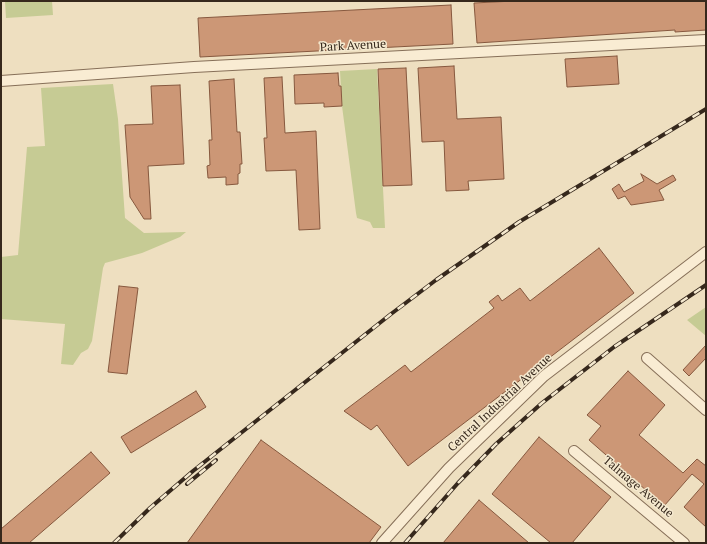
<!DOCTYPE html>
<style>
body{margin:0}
#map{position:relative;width:707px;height:544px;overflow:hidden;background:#eedfc0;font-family:"PT Serif",serif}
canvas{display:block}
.frame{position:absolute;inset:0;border:2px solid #36281c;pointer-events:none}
</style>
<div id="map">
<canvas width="707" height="544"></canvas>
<div class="frame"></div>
</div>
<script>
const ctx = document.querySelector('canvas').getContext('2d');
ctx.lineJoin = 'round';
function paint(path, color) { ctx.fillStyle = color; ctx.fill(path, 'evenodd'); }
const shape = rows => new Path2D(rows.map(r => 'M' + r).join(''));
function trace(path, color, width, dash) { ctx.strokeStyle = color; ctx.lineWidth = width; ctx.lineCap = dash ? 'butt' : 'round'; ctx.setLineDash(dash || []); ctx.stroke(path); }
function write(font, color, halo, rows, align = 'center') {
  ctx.font = font + ' "PT Serif",serif'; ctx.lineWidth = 3; ctx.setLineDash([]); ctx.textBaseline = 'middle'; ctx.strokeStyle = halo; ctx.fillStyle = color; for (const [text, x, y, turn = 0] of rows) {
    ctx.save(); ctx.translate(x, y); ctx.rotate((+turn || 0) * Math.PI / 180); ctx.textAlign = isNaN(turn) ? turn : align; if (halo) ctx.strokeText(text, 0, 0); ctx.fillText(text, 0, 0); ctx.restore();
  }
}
const green = shape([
 [5,1,52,1,53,15,6,18],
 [377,69,385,228,373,228,370,222,357,218,356,213,342,106,340,71],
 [113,84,118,119,125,218,144,233,186,232,180,237,142,253,105,263,103,268,92,341,88,349,81,353,73,365,61,364,65,324,1,319,1,257,18,255,27,147,45,146,41,88],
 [706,307,706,336,687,320]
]);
const building = shape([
 [514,1,706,1,706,30,675,32,675,30,477,43,474,3,514,1],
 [451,5,453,44,200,57,198,18,451,5],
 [617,56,619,84,567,87,565,59,617,56],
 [454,66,457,119,501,117,504,179,468,181,469,190,446,191,444,141,422,142,418,68,454,66],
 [406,68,412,185,383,186,378,69,406,68],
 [338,73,339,86,341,86,342,106,324,107,324,103,295,104,294,75,338,73],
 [282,77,285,133,316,131,320,229,299,230,296,170,266,171,264,138,267,138,264,78,282,77],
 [234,79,237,132,240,132,242,164,240,164,240,173,238,174,238,184,226,185,226,177,208,178,207,166,210,165,209,140,212,140,209,81,234,79],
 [180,85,184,164,148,166,151,219,144,219,130,197,125,125,153,124,151,86,180,85],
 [641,174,657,184,673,175,676,180,659,190,664,200,631,205,625,196,618,199,612,189,619,184,624,192,644,181,641,174],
 [599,248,634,293,408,466,377,425,371,430,344,411,405,365,411,372,494,308,489,302,498,295,502,301,520,288,530,301,599,248],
 [119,286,138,288,127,374,108,372,119,286],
 [706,345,706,358,689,376,683,370,706,345],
 [628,371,665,405,639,435,683,473,697,459,706,466,706,527,684,507,704,484,692,474,664,506,589,440,601,426,587,415,628,371],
 [196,391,206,407,131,453,121,437,196,391],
 [539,437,611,497,572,543,551,543,492,494,539,437],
 [261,440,381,527,369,543,187,543,261,440],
 [91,452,110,473,29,543,1,543,1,529,91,452],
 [479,500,529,543,443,543,479,500]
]);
const minor = shape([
 [1,81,194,67,706,40],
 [647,358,706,410],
 [574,451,684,543],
 [382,543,449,468,544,376,706,252]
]);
const rail = shape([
 [187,484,216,460],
 [114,543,150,508,193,471,391,314,436,280,519,222,706,109],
 [405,543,458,483,496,444,542,403,614,347,706,285]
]);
const streetNames = [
 ["Park Avenue",353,46,-3],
 ["Central Industrial Avenue",500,403,-43],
 ["Talmage Avenue",638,487,40]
];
paint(green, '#c6cb94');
paint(building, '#cc9776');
trace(building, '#86583e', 1);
trace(minor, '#866f58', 12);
trace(minor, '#f9ecd3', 10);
trace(rail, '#36281c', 4);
trace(rail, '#f5e9cf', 2.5, [8]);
write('12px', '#36281c', '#f5e9cf', streetNames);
</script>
